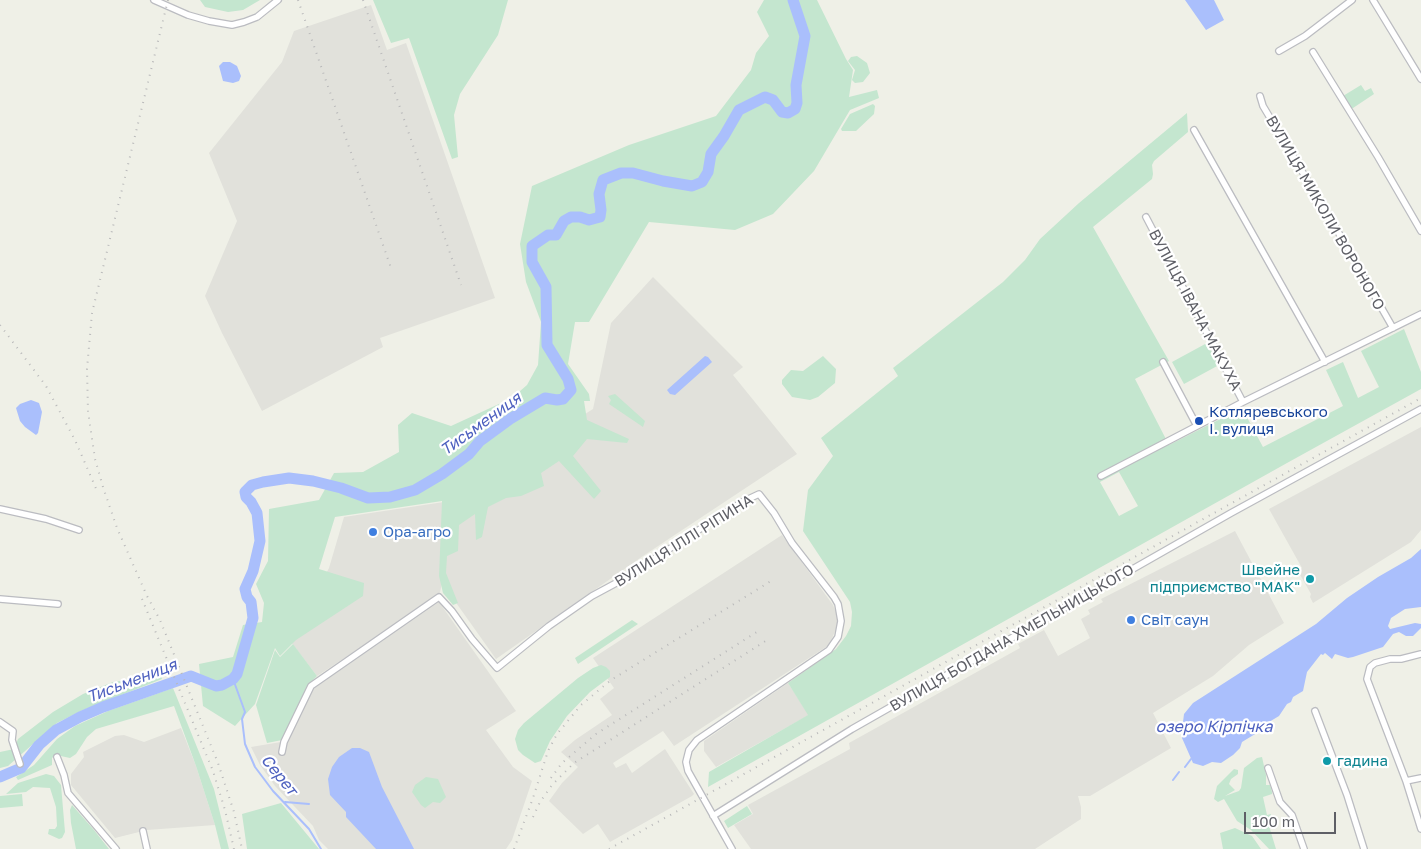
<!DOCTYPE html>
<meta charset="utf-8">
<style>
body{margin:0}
#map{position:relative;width:1421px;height:849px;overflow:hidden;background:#eff0e7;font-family:"Golos Text",sans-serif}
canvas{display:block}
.scale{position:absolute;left:1244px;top:812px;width:92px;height:22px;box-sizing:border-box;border:2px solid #5e5f66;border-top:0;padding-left:6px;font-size:15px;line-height:18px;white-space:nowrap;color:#5e5f66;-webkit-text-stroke:4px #fff;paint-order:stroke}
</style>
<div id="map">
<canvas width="1421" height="849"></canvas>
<div class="scale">100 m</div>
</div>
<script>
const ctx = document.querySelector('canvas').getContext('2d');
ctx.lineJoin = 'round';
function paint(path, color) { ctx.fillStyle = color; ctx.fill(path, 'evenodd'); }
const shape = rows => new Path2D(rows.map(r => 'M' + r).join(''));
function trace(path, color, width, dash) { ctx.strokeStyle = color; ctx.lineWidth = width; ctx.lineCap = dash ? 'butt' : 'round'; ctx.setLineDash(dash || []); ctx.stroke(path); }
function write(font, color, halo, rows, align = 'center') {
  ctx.font = font + ' "Golos Text",sans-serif'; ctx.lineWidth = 4.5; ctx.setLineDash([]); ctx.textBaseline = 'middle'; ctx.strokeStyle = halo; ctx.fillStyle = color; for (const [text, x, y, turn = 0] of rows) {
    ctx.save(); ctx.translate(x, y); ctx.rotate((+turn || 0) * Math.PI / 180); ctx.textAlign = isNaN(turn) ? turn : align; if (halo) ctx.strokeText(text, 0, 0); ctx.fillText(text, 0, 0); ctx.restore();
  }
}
const industrial = shape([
 [371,5,387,50,406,43,495,298,380,338,383,347,262,411,222,333,205,296,237,221,209,153,282,62,294,31],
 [653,277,743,367,733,375,797,454,643,556,496,659,442,583,440,592,434,599,317,676,291,642,329,568,344,517,444,502,593,409,611,323],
 [1421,427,1421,530,1411,542,1313,603,1310,597,1311,594,1298,571,1302,568,1269,509],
 [1235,531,1284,623,1249,645,1213,676,1153,713,1171,748,1090,796,1078,796,1081,807,1081,819,1035,849,751,849,734,825,753,814,748,805,850,749,849,743,1020,648,1018,644,1044,630,1058,656,1090,638,1081,619,1090,614,1088,610,1103,602,1101,599],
 [782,535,833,605,837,615,837,627,829,645,674,746,663,731,613,763,616,768,626,763,632,773,665,749,694,794,692,796,610,842,598,824,583,834,549,801,562,783,578,767,561,752,575,740,612,715,600,699,614,688,593,658],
 [439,602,516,711,486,730,513,767,532,781,512,840,506,849,328,849,319,840,313,826,275,786,260,765,251,747,287,741,309,692],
 [788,683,809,715,716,767,704,751,704,741],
 [181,728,196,766,215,825,147,830,115,838,71,785,71,774,84,757,83,752,115,736,124,735,144,742]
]);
const green = shape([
 [200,0,260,0,243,10,228,12,205,7],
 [373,0,508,0,498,35,460,94,454,115,458,157,452,159,409,38,391,43],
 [764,0,817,0,846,59,853,70,849,97,877,90,879,98,850,110,814,171,773,214,735,230,649,222,589,322,575,322,568,364,589,394,590,401,584,401,587,420,629,439,627,443,587,439,573,456,601,491,594,499,559,461,541,473,544,486,521,496,506,498,488,507,482,537,476,540,475,514,459,525,458,551,447,556,446,573,458,603,453,605,443,593,439,576,442,501,335,517,319,569,364,583,363,596,296,640,280,656,275,648,255,704,235,726,203,706,199,664,233,657,243,625,262,622,264,603,256,584,268,561,269,509,319,500,334,473,363,472,399,452,398,425,412,413,451,426,512,398,527,385,538,365,541,322,526,282,520,244,532,186,629,145,716,116,751,70,756,53,769,36,757,12],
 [857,56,867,63,870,73,863,82,855,83,852,80,855,70,848,61,851,57],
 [1361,85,1365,91,1371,88,1374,94,1353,108,1350,108,1343,96],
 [873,104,875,106,874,114,856,131,842,131,841,129,850,114],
 [1187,113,1188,132,1154,161,1152,165,1153,174,1152,179,1093,227,1169,361,1135,379,1169,445,1242,408,1263,447,1343,406,1326,370,1343,362,1358,398,1379,387,1361,351,1404,329,1421,372,1421,389,1287,463,708,787,709,772,808,715,788,683,836,649,846,636,851,626,852,612,850,602,803,531,808,490,833,456,821,438,898,376,893,368,1003,282,1025,260,1040,239,1079,203],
 [1119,472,1138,506,1119,516,1100,482],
 [1207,343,1219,365,1184,384,1172,362],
 [823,356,836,369,835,383,818,397,810,400,792,397,782,384,782,380,791,370,803,371],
 [615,394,645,421,643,427,609,404,611,400,608,396],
 [632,620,638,624,578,664,575,658],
 [293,644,317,676,307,686,282,740,267,743,256,705,275,650,280,657],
 [601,665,606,667,610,671,610,677,590,692,567,716,550,741,541,761,535,763,523,755,518,750,515,739,518,730,524,723,578,678,593,668],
 [159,671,162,679,81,711,57,723,8,766,0,768,0,752,14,749,18,739,53,712,83,694,113,682,134,679],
 [173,688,214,789,229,849,221,849,215,825,196,766,174,706,96,729,87,737,76,754,70,758,56,755,52,758,52,765,18,780,16,777,34,765,57,739,75,726,108,711],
 [1262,757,1266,775,1266,785,1270,785,1272,792,1272,794,1263,797,1267,815,1271,814,1269,826,1276,849,1269,849,1251,830,1237,821,1224,799,1218,802,1214,799,1217,786,1234,769,1238,770,1238,774,1231,779,1229,784,1235,790,1225,796,1239,791,1241,788,1244,768,1257,758],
 [46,774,54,776,61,785,65,832,62,838,59,839,48,834,49,829,55,829,57,826,56,807,50,788,33,787,26,792,6,794,18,783],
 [426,777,438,779,446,797,440,803,433,802,425,808,421,805,412,792,415,785],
 [22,794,23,806,0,808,0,796],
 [281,803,319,849,247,849,242,814],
 [72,805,94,830,109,849,76,849,71,823,70,810],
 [747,806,752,814,728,828,724,821],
 [1235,828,1252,836,1261,849,1223,849,1220,833]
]);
const water = shape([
 [1185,0,1214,0,1224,20,1206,30],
 [223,62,230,62,237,66,241,76,239,81,233,83,223,81,219,66],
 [705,356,708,357,712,362,675,395,670,394,667,390],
 [31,400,39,403,42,412,38,433,36,435,25,427,20,421,16,408,20,404],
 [1421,549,1421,607,1405,609,1391,618,1388,626,1390,629,1415,623,1421,624,1421,628,1413,636,1406,636,1399,632,1393,634,1383,647,1353,657,1348,658,1335,654,1332,659,1325,653,1323,655,1321,654,1307,672,1303,691,1293,697,1291,702,1287,704,1279,716,1264,725,1260,731,1242,742,1240,748,1233,755,1221,763,1212,762,1203,766,1193,763,1182,738,1182,730,1184,714,1193,703,1316,624,1347,598,1378,577,1411,558],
 [352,748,360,748,369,752,382,787,414,849,376,849,346,817,346,812,330,795,328,779,332,767,339,757]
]);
const stream = shape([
 [233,679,245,712,242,719,245,744,255,767,273,791,309,829,321,849],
 [1185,767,1191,759],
 [1173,780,1179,772],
 [285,802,309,804]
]);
const river = shape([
 [0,777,21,768,39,745,56,730,80,717,103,707,191,676,216,686,222,685,233,679,237,674,253,618,251,602,247,597,245,589,253,571,260,541,257,513,251,502,246,497,245,492,252,485,263,482,289,478,313,481,341,488,368,498,390,497,415,490,442,474,469,454,480,441,510,419,545,398,557,400,563,399,571,390,568,379,547,345,546,287,532,262,532,246,548,235,556,235,564,221,571,217,580,217,589,220,600,217,601,210,599,194,603,180,621,173,633,173,663,181,692,186,702,182,708,172,711,154,724,136,739,110,765,97,773,100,782,112,788,113,795,109,797,103,796,85,805,36,793,0]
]);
const minor = shape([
 [154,0,188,15,209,21,232,25,244,22,257,17,278,0],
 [1373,0,1421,79],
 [1279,51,1305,36,1352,0],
 [1313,52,1378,157,1421,231],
 [1260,96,1263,106,1333,223,1393,328],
 [1194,130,1325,362],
 [1146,217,1243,402],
 [1163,362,1197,426],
 [1101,476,1243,402,1421,314],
 [0,509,46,519,79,530],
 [0,599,58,604],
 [1421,654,1401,659,1390,659,1375,663,1370,667,1367,679,1406,781,1421,829],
 [1315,711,1347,795,1364,849],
 [0,722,13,731,12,740,20,764],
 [282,752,284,742,311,686,439,597,452,611,472,639,497,668,549,626,592,596,618,582,742,502,759,494,774,513,792,543,834,597,838,604,841,621,838,637,829,650,697,740,689,750,686,762,688,771,732,849],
 [57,757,64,775,68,793,116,849],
 [1268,768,1280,802,1292,815,1304,849],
 [1406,781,1421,778],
 [713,816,852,729,1231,513,1421,409],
 [143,831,147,849]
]);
const rail = shape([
 [168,0,92,313,87,369,88,411,95,459,103,487,117,528,147,596,160,620,218,763,234,812,242,849],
 [298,0,391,268],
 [363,0,461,285],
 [0,325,46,386,75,440,98,493],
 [142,599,213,771,225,810,234,849],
 [551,778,562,763,596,734,760,630],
 [533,817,540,802,552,785,574,763,767,640],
 [514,849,533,798,548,751,557,734,581,705,611,680,771,581],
 [609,849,1421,398]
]);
const markers = [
 [1199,421,5,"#1a4fb4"],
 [373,532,5,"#3f7fe0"],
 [1310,579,5,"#0f9aa8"],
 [1131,620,5,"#3f7fe0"],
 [1327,761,5,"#0f9aa8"]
];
const streetNames = [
 ["ВУЛИЦЯ МИКОЛИ ВОРОНОГО",1325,213,60],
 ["ВУЛИЦЯ ІВАНА МАКУХА",1195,310,62],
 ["ВУЛИЦЯ ІЛЛІ РІПИНА",684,541,-32],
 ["ВУЛИЦЯ БОГДАНА ХМЕЛЬНИЦЬКОГО",1012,638,-30]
];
const transitNames = [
 ["Котляревського",1209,412],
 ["І. вулиця",1209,429]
];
const shopNames = [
 ["Ора-агро",383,532],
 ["Світ саун",1141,620]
];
const cultureNames = [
 ["Швейне",1300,570],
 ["підприємство \"МАК\"",1300,587],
 ["гадина",1337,761,"left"]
];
const waterNames = [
 ["Тисьмениця",481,424,-36],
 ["Тисьмениця",132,681,-21],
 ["озеро Кірпічка",1214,727],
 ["Серет",279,775,51]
];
paint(industrial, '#e1e1db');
paint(green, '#c4e6cf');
paint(water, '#aabffc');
trace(stream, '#aabffc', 2);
trace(river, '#aabffc', 11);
trace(minor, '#bbbcc1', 8);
trace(minor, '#fff', 5.5);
trace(rail, '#b9b9ba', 2, [1, 6]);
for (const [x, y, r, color] of markers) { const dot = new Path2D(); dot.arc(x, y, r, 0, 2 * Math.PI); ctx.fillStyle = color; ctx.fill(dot); trace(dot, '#fff', 2); }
write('15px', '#5e5f66', '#fff', streetNames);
write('15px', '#164399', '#fff', transitNames, 'left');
write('15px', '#366cbe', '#fff', shopNames, 'left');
write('15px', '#0d838f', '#fff', cultureNames, 'right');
write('italic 16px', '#4d60bf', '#fff', waterNames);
</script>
